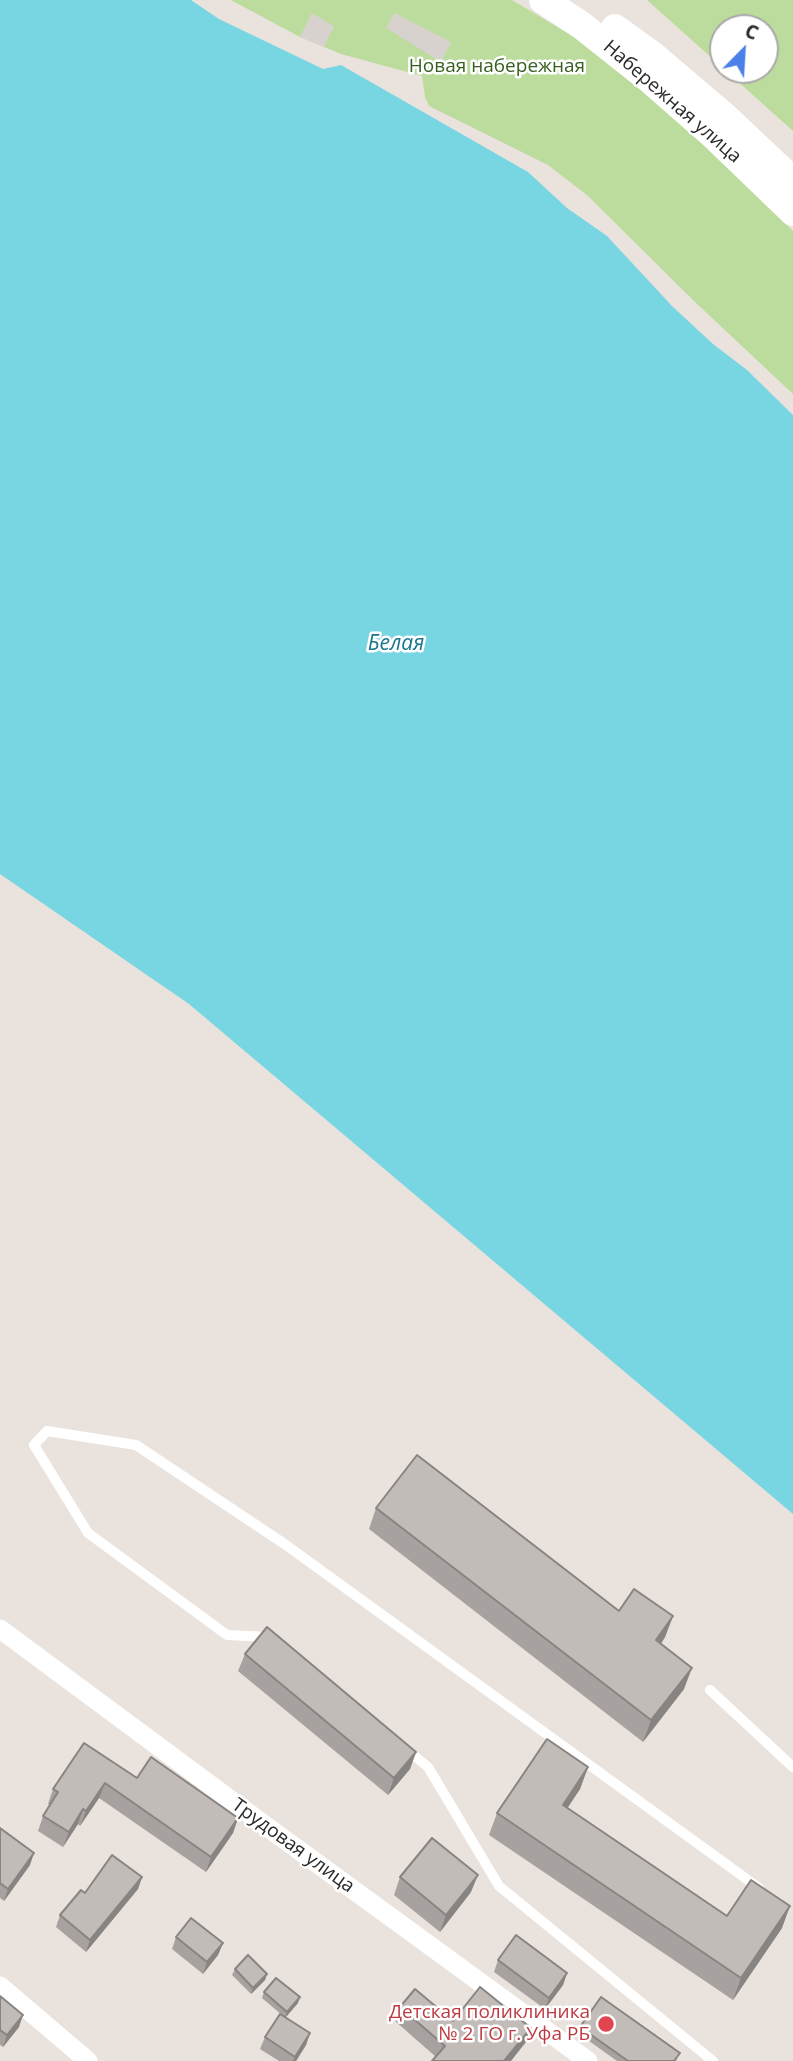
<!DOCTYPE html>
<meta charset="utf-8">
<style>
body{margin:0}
#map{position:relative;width:793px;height:2061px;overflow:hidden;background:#eae2dc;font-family:"Open Sans",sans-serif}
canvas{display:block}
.north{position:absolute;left:709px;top:14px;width:70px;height:70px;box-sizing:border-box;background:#fff;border:2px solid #a9a9a9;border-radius:50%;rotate:24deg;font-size:19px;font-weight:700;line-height:28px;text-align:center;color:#292929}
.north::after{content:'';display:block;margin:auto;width:24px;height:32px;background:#4b80e8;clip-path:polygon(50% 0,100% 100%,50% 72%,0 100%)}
</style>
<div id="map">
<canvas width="793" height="2061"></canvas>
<div class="north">С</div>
</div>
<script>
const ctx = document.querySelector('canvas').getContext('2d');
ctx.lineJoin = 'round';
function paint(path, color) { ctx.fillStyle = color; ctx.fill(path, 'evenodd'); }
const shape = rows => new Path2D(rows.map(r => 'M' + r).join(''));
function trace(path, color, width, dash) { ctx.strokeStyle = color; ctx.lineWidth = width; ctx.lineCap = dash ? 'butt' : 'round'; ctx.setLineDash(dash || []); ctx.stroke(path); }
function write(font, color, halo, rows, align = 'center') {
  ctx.font = font + ' "Open Sans",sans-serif'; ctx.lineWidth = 5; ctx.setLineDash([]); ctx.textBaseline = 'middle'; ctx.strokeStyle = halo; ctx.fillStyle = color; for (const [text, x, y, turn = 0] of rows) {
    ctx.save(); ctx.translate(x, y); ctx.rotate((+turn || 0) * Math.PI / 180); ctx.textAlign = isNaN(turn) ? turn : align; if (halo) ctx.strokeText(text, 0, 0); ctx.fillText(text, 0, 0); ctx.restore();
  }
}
const green = shape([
 [231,0,512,0,574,37,611,64,704,143,793,231,793,394,695,302,588,196,548,165,429,106,425,97,422,76,341,54,300,37],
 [647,0,793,0,793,131,725,70,765,70,765,28,723,28,723,68]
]);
const plaza = shape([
 [312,13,334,26,324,47,300,37],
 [394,13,451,42,441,62,386,28]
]);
const water = shape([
 [0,0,191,0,219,19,323,69,341,65,528,172,567,208,607,236,672,306,713,344,747,370,793,415,793,1514,189,1004,0,874]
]);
const lane = shape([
 [270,1637,227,1635,88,1533,34,1445,47,1431,136,1445,286,1545,759,1888],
 [710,1690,793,1767],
 [406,1749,428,1767,499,1886,713,2061]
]);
const street = shape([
 [0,1629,259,1821,588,2061],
 [0,1986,88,2061]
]);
const secondary = shape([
 [543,0,581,25,648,78,712,134,793,212],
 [615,28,651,54,725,117,793,181]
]);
const wall = shape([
 [376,1508,619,1611,673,1616,665,1637,661,1644,684,1689,643,1742,369,1529],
 [245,1654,416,1752,410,1769,388,1795,238,1671],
 [588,1767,580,1789,567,1808,727,1916,782,1928,733,2000,489,1835,497,1813],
 [137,1778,238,1818,233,1833,206,1872,99,1798,80,1826,78,1824,63,1847,38,1831,43,1816,50,1805,48,1804,53,1789],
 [0,1828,30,1865,4,1901,0,1898],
 [142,1877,138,1889,86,1952,56,1927,60,1915,85,1893],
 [400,1877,471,1892,440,1932,394,1895],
 [176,1937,223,1943,218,1955,203,1974,172,1949],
 [498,1960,567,1973,563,1985,545,2009,494,1972],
 [235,1969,267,1974,265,1980,251,1994,232,1975],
 [264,1992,298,2003,286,2017,310,2033,306,2045,296,2061,279,2061,260,2049,265,2037,282,2015,262,1998],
 [0,1996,19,2027,3,2047,0,2045],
 [400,2007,453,2021,531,2028,526,2042,436,2057,395,2021],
 [580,2027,677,2059,676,2061,617,2061,578,2033]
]);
const shadedWall = shape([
 [673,1616,665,1637,649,1662,656,1640],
 [692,1668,684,1689,643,1742,651,1720],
 [416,1752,410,1769,388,1795,394,1778],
 [588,1767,580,1789,555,1827,563,1805],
 [105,1783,99,1798,80,1826,86,1811],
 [83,1809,78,1824,63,1847,69,1832],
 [238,1818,233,1833,206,1872,211,1857],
 [34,1853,30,1865,4,1901,8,1889],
 [478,1875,471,1892,440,1932,446,1915],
 [142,1877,138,1889,86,1952,90,1940],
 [790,1906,782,1928,733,2000,741,1978],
 [223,1943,218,1955,203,1974,207,1962],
 [567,1973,563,1985,545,2009,549,1998],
 [267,1974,265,1980,251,1994,253,1988],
 [300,1997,298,2003,285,2018,287,2012],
 [23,2015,19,2027,3,2047,7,2035],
 [531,2028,526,2042,511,2061,504,2061],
 [310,2033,306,2045,296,2061,293,2061,295,2057]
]);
const building = shape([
 [417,1455,619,1611,634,1589,673,1616,656,1640,692,1668,651,1720,376,1508,417,1455],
 [267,1627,416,1752,394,1778,245,1654,267,1627],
 [547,1739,588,1767,563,1805,727,1916,751,1880,790,1906,741,1978,497,1813,547,1739],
 [84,1743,137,1778,151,1757,238,1818,211,1857,105,1783,86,1811,83,1809,69,1832,43,1816,58,1792,53,1789,84,1743],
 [0,1828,34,1853,8,1889,0,1883,0,1828],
 [432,1838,478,1875,446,1915,400,1877,432,1838],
 [112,1855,142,1877,90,1940,60,1915,81,1890,85,1893,112,1855],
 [191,1918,223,1943,207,1962,176,1937,191,1918],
 [516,1935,567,1973,549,1998,498,1960,516,1935],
 [248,1955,267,1974,253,1988,235,1969,248,1955],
 [276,1978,300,1997,287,2012,264,1992,276,1978],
 [480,1987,531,2028,504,2061,432,2061,445,2046,400,2007,415,1989,453,2021,480,1987],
 [0,1996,23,2015,7,2035,0,2030,0,1996],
 [601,1997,680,2053,674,2061,628,2061,580,2027,601,1997],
 [280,2014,310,2033,295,2057,265,2037,280,2014]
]);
const markers = [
 [606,2024,9,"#e0444e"]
];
const parkNames = [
 ["Новая набережная",497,67]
];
const streetNames = [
 ["Набережная улица",672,102,41],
 ["Трудовая улица",293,1846,36]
];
const healthNames = [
 ["Детская поликлиника",590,2013],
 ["№ 2 ГО г. Уфа РБ",590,2035]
];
const waterNames = [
 ["Белая",396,644]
];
paint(green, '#bcdc9d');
paint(plaza, '#d7d2ce');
paint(water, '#78d6e3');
trace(lane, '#fff', 10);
trace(street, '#fff', 19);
trace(secondary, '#fff', 28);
paint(wall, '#a7a29f');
paint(shadedWall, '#888482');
paint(building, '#c2bcb9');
trace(building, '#888482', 2);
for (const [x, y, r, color] of markers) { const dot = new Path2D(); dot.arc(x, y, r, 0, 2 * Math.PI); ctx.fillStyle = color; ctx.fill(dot); trace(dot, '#fff', 2.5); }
write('19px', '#375f20', '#fff', parkNames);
write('19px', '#292929', '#fff', streetNames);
write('19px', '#be3a42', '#fff', healthNames, 'right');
write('italic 21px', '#1a768c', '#fff', waterNames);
</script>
